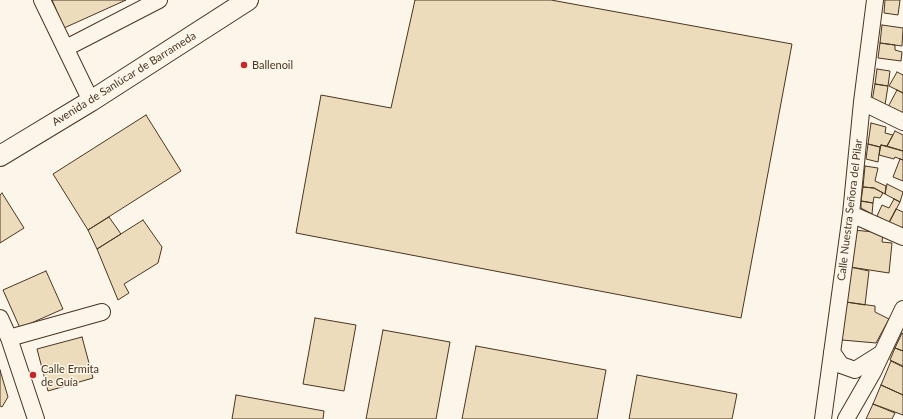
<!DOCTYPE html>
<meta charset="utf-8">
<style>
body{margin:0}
canvas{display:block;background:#fbf6e9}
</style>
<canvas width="903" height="419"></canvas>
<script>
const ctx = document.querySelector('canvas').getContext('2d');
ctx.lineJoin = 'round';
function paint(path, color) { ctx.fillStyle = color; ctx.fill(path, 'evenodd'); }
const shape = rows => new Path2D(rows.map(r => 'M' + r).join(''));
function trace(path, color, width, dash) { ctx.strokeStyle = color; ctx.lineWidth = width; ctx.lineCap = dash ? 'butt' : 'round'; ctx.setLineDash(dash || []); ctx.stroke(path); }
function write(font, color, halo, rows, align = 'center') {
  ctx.font = font + ' Lato,sans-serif'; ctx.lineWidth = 3; ctx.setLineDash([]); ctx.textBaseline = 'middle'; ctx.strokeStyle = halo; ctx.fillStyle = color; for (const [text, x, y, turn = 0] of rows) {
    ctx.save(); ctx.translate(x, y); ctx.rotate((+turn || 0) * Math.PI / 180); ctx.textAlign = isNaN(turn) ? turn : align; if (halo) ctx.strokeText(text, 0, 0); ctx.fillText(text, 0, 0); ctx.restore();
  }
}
const building = shape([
 [52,0,126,0,64,28,52,0],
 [415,0,551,0,792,44,741,318,296,233,321,95,391,108,415,0],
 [885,0,900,0,898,15,884,13,885,0],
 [882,25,903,28,902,46,880,43,882,25],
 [880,43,895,45,895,50,902,52,901,61,878,58,880,43],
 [877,69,890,71,888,86,875,84,877,69],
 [897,72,903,75,903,93,889,86,897,72],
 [875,84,888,86,885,105,872,101,875,84],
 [897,90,903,93,903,115,888,107,897,90],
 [146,115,181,171,88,230,53,174,146,115],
 [871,123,886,127,885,133,893,135,887,146,881,145,880,147,868,144,871,123],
 [895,131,903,135,903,151,887,146,895,131],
 [868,144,880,147,878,162,866,159,868,144],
 [881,145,903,151,903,160,895,157,894,159,879,155,881,145],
 [900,159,903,160,903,181,893,177,900,159],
 [865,166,878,168,875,181,886,186,885,194,874,188,863,187,865,166],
 [887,184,903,192,900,202,885,194,887,184],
 [863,187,874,188,883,193,880,198,874,197,873,203,861,201,863,187],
 [2,193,24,228,0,243,0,195,2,193],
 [894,199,900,202,889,223,877,216,882,205,889,208,894,199],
 [861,201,873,203,872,214,861,208,861,201],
 [896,209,903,212,903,226,901,231,888,224,896,209],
 [109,217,121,234,97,249,88,230,109,217],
 [143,220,162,247,158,263,124,284,129,293,118,300,97,249,143,220],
 [854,230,883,233,882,242,892,243,889,273,850,267,854,230],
 [850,267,869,271,865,305,846,302,850,267],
 [46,271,63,309,20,328,3,290,46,271],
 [846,302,875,306,875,312,889,319,876,343,842,340,846,302],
 [315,318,356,325,344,391,303,384,315,318],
 [383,330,450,342,436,419,366,419,383,330],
 [902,333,903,334,903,351,895,348,902,333],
 [82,337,93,378,48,391,37,349,82,337],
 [476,346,606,370,597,419,462,419,476,346],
 [895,348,903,351,903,366,890,360,895,348],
 [891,361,903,367,903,395,881,385,891,361],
 [0,370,8,397,2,407,0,406,0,370],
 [637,375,737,394,732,419,629,419,637,375],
 [881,385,903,395,903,415,873,404,881,385],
 [236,395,324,411,323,419,232,419,236,395],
 [873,404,895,413,892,419,866,419,873,404]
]);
const minor = shape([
 [42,0,91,101],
 [66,48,159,0],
 [862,102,903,122],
 [851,214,903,237],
 [0,318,9,338,36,419],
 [9,338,102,312],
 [832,352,841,365,855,370,882,353],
 [823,419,851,214,862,102,875,0],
 [846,419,873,372,903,309]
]);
const major = shape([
 [0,156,91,101,248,0]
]);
const markers = [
 [244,65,4,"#c62828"],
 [33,375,4,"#c62828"]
];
const poiNames = [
 ["Ballenoil",252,65],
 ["Calle Ermita",41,369],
 ["de Guía",41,382]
];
const streetNames = [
 ["Avenida de Sanlúcar de Barrameda",124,79,-32],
 ["Calle Nuestra Señora del Pilar",850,210,-83]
];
paint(building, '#ecdcbc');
trace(building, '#4a3520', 1);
trace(minor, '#4a3520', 18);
trace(major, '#4a3520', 22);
trace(minor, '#fbf6e9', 16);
trace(major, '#fbf6e9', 20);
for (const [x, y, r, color] of markers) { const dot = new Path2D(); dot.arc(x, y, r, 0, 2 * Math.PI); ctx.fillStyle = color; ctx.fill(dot); trace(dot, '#fbf6e9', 1.5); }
write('11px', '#4a3520', '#fbf6e9', poiNames, 'left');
write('11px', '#4a3520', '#fbf6e9', streetNames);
</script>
